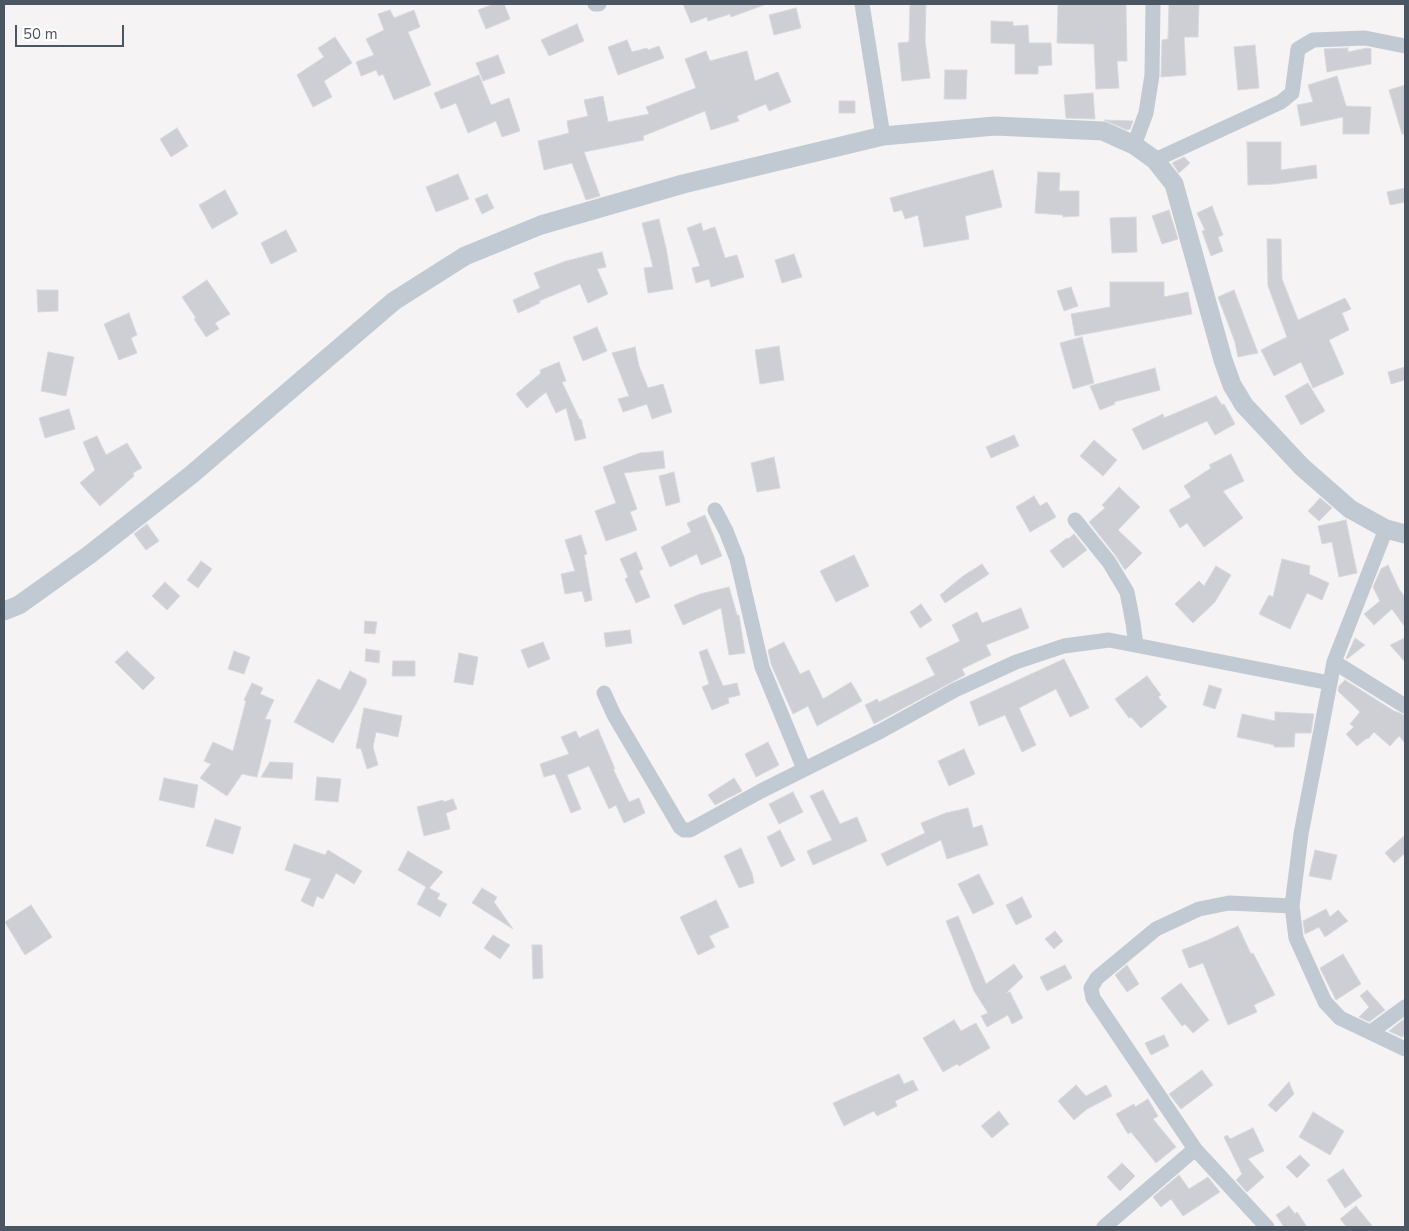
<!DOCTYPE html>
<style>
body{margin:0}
#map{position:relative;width:1409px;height:1231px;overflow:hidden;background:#f5f3f3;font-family:"Nunito Sans",sans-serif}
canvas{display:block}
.frame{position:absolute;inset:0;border:5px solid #4a5661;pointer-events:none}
.scale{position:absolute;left:15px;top:25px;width:109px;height:22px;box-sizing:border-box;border:2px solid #4a5661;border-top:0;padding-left:6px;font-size:15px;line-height:18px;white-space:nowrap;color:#4a5661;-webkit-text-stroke:4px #fff;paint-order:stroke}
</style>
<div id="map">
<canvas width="1409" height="1231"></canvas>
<div class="frame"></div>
<div class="scale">50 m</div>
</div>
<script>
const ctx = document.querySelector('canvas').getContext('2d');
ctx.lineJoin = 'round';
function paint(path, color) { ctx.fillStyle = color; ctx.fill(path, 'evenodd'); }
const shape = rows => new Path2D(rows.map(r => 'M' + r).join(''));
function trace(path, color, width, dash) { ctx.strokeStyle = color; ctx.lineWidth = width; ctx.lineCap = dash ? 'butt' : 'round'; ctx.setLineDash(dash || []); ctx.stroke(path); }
const building = shape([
 [494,4,504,4,510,19,486,29,478,10,494,4],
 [683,4,764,4,764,5,731,17,730,14,708,21,707,17,691,23,683,4],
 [910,4,926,4,925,40,930,78,902,81,898,43,909,42,910,4],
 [1058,4,1126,4,1127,61,1117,61,1119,88,1096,89,1094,44,1057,43,1058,4],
 [1169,4,1199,4,1198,37,1184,37,1186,75,1161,77,1162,40,1168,39,1169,4],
 [796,8,801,28,774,35,769,15,796,8],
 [390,10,394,18,414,10,420,27,408,32,431,85,394,100,383,74,379,76,376,70,361,76,356,62,374,55,366,39,384,30,378,14,390,10],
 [991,21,1013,22,1013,26,1028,25,1029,43,1051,43,1052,65,1038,66,1038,74,1015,74,1015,44,991,43,991,21],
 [577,24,584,41,549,56,541,40,577,24],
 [335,37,352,63,324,81,332,97,313,107,297,75,324,57,318,48,335,37],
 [627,40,632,52,647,48,648,50,659,46,664,58,618,75,608,47,627,40],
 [1255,45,1259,88,1238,90,1234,47,1255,45],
 [1348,48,1348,52,1367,48,1371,49,1371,64,1327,72,1324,49,1348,48],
 [706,51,710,61,747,51,755,81,778,72,791,102,769,111,766,104,737,116,739,121,711,130,705,111,643,136,644,140,584,152,600,196,586,200,572,163,544,170,538,141,569,133,567,121,588,116,584,100,603,96,608,122,649,114,646,107,696,88,685,59,706,51],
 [498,55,505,73,483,81,476,63,498,55],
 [945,70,967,70,966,99,944,99,945,70],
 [479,75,491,105,509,98,520,131,502,137,496,121,468,133,456,103,441,109,434,93,479,75],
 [1337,76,1346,106,1371,107,1369,134,1343,134,1343,117,1301,126,1297,105,1313,102,1308,85,1337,76],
 [1405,85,1405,134,1402,134,1389,90,1405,85],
 [1093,93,1095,119,1066,118,1064,95,1093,93],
 [839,101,855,101,855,113,839,113,839,101],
 [1104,120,1133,121,1130,129,1127,130,1104,120],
 [177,128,188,146,171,157,160,139,177,128],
 [1247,142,1281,142,1281,170,1316,165,1317,178,1274,184,1248,185,1247,142],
 [1184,157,1190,163,1179,173,1172,163,1184,157],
 [993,170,1002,207,965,216,969,239,924,247,918,215,905,219,902,210,894,212,890,198,993,170],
 [1038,172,1060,173,1059,191,1079,191,1079,216,1063,217,1063,215,1035,213,1038,172],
 [458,174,469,199,436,212,426,187,458,174],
 [1405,188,1405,202,1390,205,1387,192,1405,188],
 [225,190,238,214,212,229,199,205,225,190],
 [487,194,494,208,482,214,475,199,487,194],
 [1212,206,1223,235,1218,237,1223,251,1211,256,1202,231,1205,230,1197,213,1212,206],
 [1169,210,1178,239,1162,244,1152,216,1169,210],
 [1136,217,1137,252,1112,253,1110,218,1136,217],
 [659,219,666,248,673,289,648,293,644,268,653,267,642,223,659,219],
 [701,223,703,231,715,227,725,258,737,255,744,277,711,287,709,279,696,283,692,268,700,266,687,228,701,223],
 [286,230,297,251,271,264,261,243,286,230],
 [1267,239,1281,239,1282,279,1298,320,1345,298,1351,309,1342,313,1349,330,1329,340,1344,374,1313,388,1301,362,1274,376,1261,350,1287,337,1268,286,1267,239],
 [602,252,606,267,597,269,608,294,588,303,580,284,539,301,540,303,518,313,513,300,540,288,534,273,566,261,602,252],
 [794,254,802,277,782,283,775,260,794,254],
 [207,280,230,314,215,323,219,329,206,337,194,319,196,318,182,297,207,280],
 [1110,282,1164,282,1164,297,1188,292,1192,314,1075,336,1071,314,1110,307,1110,282],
 [1071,287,1078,306,1064,311,1057,291,1071,287],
 [37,290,58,290,58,311,38,312,37,290],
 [1234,290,1258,353,1238,357,1235,342,1218,297,1234,290],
 [129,313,137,335,131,338,137,353,119,360,104,324,129,313],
 [597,327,607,351,583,361,573,337,597,327],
 [1082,337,1094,383,1073,389,1060,343,1082,337],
 [779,346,784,380,760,384,755,350,779,346],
 [635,347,639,366,648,388,663,384,672,412,652,419,647,404,623,412,618,399,629,396,612,353,635,347],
 [48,352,74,357,66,396,41,391,48,352],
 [559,362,566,381,562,382,580,420,581,419,586,438,575,441,566,408,556,413,546,392,527,408,516,394,541,373,540,370,559,362],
 [1405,367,1405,380,1391,384,1388,372,1405,367],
 [1155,368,1160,390,1114,402,1115,404,1100,410,1090,386,1155,368],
 [1308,383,1325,411,1301,425,1285,396,1308,383],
 [1216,396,1222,405,1224,404,1235,424,1215,435,1207,421,1143,450,1132,429,1163,414,1164,418,1216,396],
 [69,409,75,429,45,438,39,418,69,409],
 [1014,435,1019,446,991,458,986,447,1014,435],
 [97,436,106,455,127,443,142,468,133,473,134,476,100,506,80,483,95,470,83,442,97,436],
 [1094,440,1117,460,1103,476,1080,456,1094,440],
 [663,451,665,468,624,473,637,509,630,512,637,530,606,541,595,511,616,503,603,467,640,453,663,451],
 [1231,454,1244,481,1223,491,1243,518,1204,547,1187,523,1180,528,1169,510,1191,497,1184,486,1211,468,1209,465,1231,454],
 [774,457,780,488,757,492,751,463,774,457],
 [674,472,680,502,666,506,659,476,674,472],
 [1119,487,1140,507,1118,530,1142,553,1125,570,1116,556,1089,522,1105,508,1102,505,1119,487],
 [1034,496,1040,506,1047,502,1056,517,1030,532,1016,507,1034,496],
 [1320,498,1332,508,1319,521,1308,511,1320,498],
 [705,515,722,556,701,565,697,554,670,567,661,547,691,532,687,523,705,515],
 [1346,520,1357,573,1339,577,1332,542,1322,544,1318,526,1346,520],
 [147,524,159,541,146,550,134,534,147,524],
 [1074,534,1087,550,1063,568,1050,551,1067,538,1068,539,1074,534],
 [581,535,587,554,584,555,592,600,585,602,582,591,565,594,561,574,575,571,565,540,581,535],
 [636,552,643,569,639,571,650,597,636,603,625,579,628,577,620,559,636,552],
 [854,555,869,586,836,602,820,571,854,555],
 [1282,559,1310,566,1309,574,1329,583,1322,600,1307,593,1290,629,1259,614,1269,595,1273,597,1282,559],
 [201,561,212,569,198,588,187,580,201,561],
 [982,564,989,574,945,603,940,595,963,576,982,564],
 [1388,565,1399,589,1405,597,1405,627,1392,609,1374,625,1364,614,1380,601,1373,587,1381,569,1388,565],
 [1216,566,1231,575,1215,602,1193,623,1175,604,1199,581,1204,586,1216,566],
 [165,582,180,596,167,610,152,596,165,582],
 [729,587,737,615,739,615,745,653,729,655,721,608,683,625,674,605,700,594,729,587],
 [921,604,932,620,920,628,910,612,921,604],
 [1021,608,1029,628,986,645,991,655,962,669,965,675,874,724,865,705,877,699,879,702,935,675,926,658,960,641,952,625,977,612,982,623,1021,608],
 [365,621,377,622,375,634,364,633,365,621],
 [630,630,632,643,606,647,604,633,630,630],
 [1355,638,1365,645,1347,659,1346,658,1355,638],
 [1405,638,1405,662,1390,645,1405,638],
 [543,642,550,659,528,668,521,650,543,642],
 [784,642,800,674,809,670,823,699,851,682,862,701,817,726,808,706,793,714,771,664,768,650,784,642],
 [366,649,380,651,379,663,365,661,366,649],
 [707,649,723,686,737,683,740,695,728,698,729,703,712,710,702,687,709,684,699,652,707,649],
 [127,651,155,678,143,690,115,662,127,651],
 [234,651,250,657,244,674,228,669,234,651],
 [459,653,478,657,473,685,454,682,459,653],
 [1064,659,1089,708,1070,717,1056,689,1019,708,1036,745,1022,752,1005,715,979,726,970,702,1064,659],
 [393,661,415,661,415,676,392,676,393,661],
 [350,671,366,679,366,684,355,706,333,743,294,722,318,679,340,690,350,671],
 [1147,676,1161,695,1158,697,1167,707,1141,728,1131,717,1129,718,1115,699,1147,676],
 [1345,680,1394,711,1405,715,1405,743,1399,736,1390,746,1374,732,1368,739,1367,738,1357,746,1346,734,1354,727,1350,724,1360,712,1338,691,1339,686,1345,680],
 [252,683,263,688,260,694,274,700,265,719,271,720,257,777,242,774,227,796,200,778,211,764,204,761,213,742,233,751,246,701,244,700,252,683],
 [1209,685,1222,689,1215,709,1203,705,1209,685],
 [364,708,402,716,398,737,376,732,373,747,378,765,367,769,361,749,356,748,364,708],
 [1275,712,1314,714,1311,733,1295,733,1294,747,1274,747,1274,745,1237,737,1242,714,1275,721,1275,712],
 [598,729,615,769,613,769,629,802,639,798,645,813,624,823,616,805,609,809,589,766,567,775,581,809,571,813,555,774,544,777,540,764,569,754,561,737,576,731,579,738,598,729],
 [768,742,779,765,756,777,745,754,768,742],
 [964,749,975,774,949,786,938,761,964,749],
 [270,762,293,763,292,779,261,777,270,762],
 [317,777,341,779,338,802,315,800,317,777],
 [164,778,198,785,194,808,159,800,164,778],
 [734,778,742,791,715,805,708,795,734,778],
 [823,790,840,824,857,817,867,841,813,865,807,851,832,840,810,796,823,790],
 [793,792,803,812,779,824,769,804,793,792],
 [453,799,457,809,446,813,450,829,424,836,417,807,443,800,444,802,453,799],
 [968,808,973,828,982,825,988,845,947,859,941,840,887,866,881,854,925,833,921,823,946,813,968,808],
 [215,819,241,827,233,854,206,846,215,819],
 [780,830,795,860,781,867,767,837,780,830],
 [1405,835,1405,853,1394,863,1385,853,1405,835],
 [294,844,325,855,328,850,362,871,354,884,336,873,323,899,317,896,313,907,301,901,311,879,285,870,294,844],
 [741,848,752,873,754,883,739,888,724,856,741,848],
 [1315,850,1337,855,1331,880,1309,876,1315,850],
 [408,851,443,872,429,888,440,894,437,899,447,904,440,917,417,904,426,887,398,870,408,851],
 [979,874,994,904,973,914,958,884,979,874],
 [482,888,497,897,494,902,513,929,472,903,482,888],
 [1022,897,1032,917,1016,925,1006,905,1022,897],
 [716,900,729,927,709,936,715,947,698,955,680,917,716,900],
 [31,905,52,937,25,955,5,922,31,905],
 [1326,909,1330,917,1338,910,1348,921,1325,937,1319,927,1305,934,1303,921,1326,909],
 [958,916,986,984,1014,964,1023,977,1006,993,1010,992,1023,1018,1012,1024,1008,1015,987,1027,981,1016,988,1013,974,991,946,921,958,916],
 [1238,926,1251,954,1253,953,1275,995,1254,1005,1257,1012,1228,1025,1203,963,1189,968,1182,950,1208,940,1238,926],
 [1055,931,1063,941,1054,949,1045,939,1055,931],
 [493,935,510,945,500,959,484,948,493,935],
 [532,945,542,945,543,978,533,979,532,945],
 [1343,954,1361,984,1336,1000,1320,968,1343,954],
 [1065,965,1072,978,1047,991,1040,977,1065,965],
 [1127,965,1139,984,1127,992,1115,975,1127,965],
 [1181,983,1209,1020,1193,1033,1185,1024,1182,1026,1161,998,1181,983],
 [1367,990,1385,1010,1369,1022,1359,1017,1369,1007,1360,996,1367,990],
 [1404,1019,1405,1035,1402,1037,1389,1031,1404,1019],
 [954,1020,961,1031,976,1023,990,1048,959,1066,957,1064,943,1072,923,1038,954,1020],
 [1164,1035,1169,1046,1151,1055,1145,1043,1164,1035],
 [1202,1070,1213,1085,1181,1109,1169,1094,1202,1070],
 [899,1074,904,1084,913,1080,918,1090,895,1101,897,1106,877,1116,874,1111,844,1126,833,1103,899,1074],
 [1289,1082,1294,1094,1276,1112,1268,1105,1289,1082],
 [1076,1085,1086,1096,1106,1085,1112,1096,1087,1109,1074,1120,1058,1101,1076,1085],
 [1148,1099,1158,1116,1153,1119,1176,1147,1156,1163,1131,1132,1128,1134,1116,1114,1134,1104,1135,1107,1148,1099],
 [999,1111,1009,1124,992,1138,981,1126,999,1111],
 [1313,1112,1344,1131,1330,1155,1299,1137,1313,1112],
 [1253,1128,1264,1151,1248,1159,1264,1177,1247,1192,1236,1180,1242,1174,1224,1137,1227,1135,1230,1139,1253,1128],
 [1300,1155,1310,1165,1297,1178,1286,1167,1300,1155],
 [1122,1163,1135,1176,1120,1191,1107,1177,1122,1163],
 [1343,1169,1362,1196,1345,1208,1327,1180,1343,1169],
 [1179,1175,1189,1189,1208,1177,1220,1192,1183,1216,1171,1199,1161,1207,1153,1197,1179,1175],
 [1289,1206,1295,1214,1297,1212,1307,1227,1284,1227,1276,1215,1289,1206],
 [1356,1206,1373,1227,1347,1227,1340,1219,1356,1206]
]);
const minor = shape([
 [595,4,599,4],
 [862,4,883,136],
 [1134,145,1146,113,1152,75,1153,4],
 [1155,160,1281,102,1292,93,1298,49,1313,40,1365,38,1405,46],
 [715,510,726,531,737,559,762,667,804,769],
 [1075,520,1109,562,1127,592,1133,623,1136,645],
 [1386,529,1334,662,1301,834,1292,906,1296,938,1325,1002,1340,1018,1405,1049],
 [1334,662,1405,706],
 [604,693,614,715,680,827,684,830,690,830,761,791,881,731,955,690,1016,662,1064,646,1109,640,1330,683],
 [1371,1032,1405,1007],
 [1104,1227,1195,1149],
 [1267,1227,1195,1149,1093,998,1091,988,1097,978,1156,929,1199,909,1229,903,1292,906]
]);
const tertiary = shape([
 [4,611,19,605,89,555,191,475,394,301,465,256,541,225,683,184,883,136,995,126,1103,131,1134,145,1155,160,1174,184,1223,360,1232,385,1244,405,1302,467,1350,509,1386,529,1405,534]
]);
paint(building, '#cdcfd5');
trace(building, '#d7d9de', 1);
trace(minor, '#c1cad2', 15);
trace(tertiary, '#c1cad2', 19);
</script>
